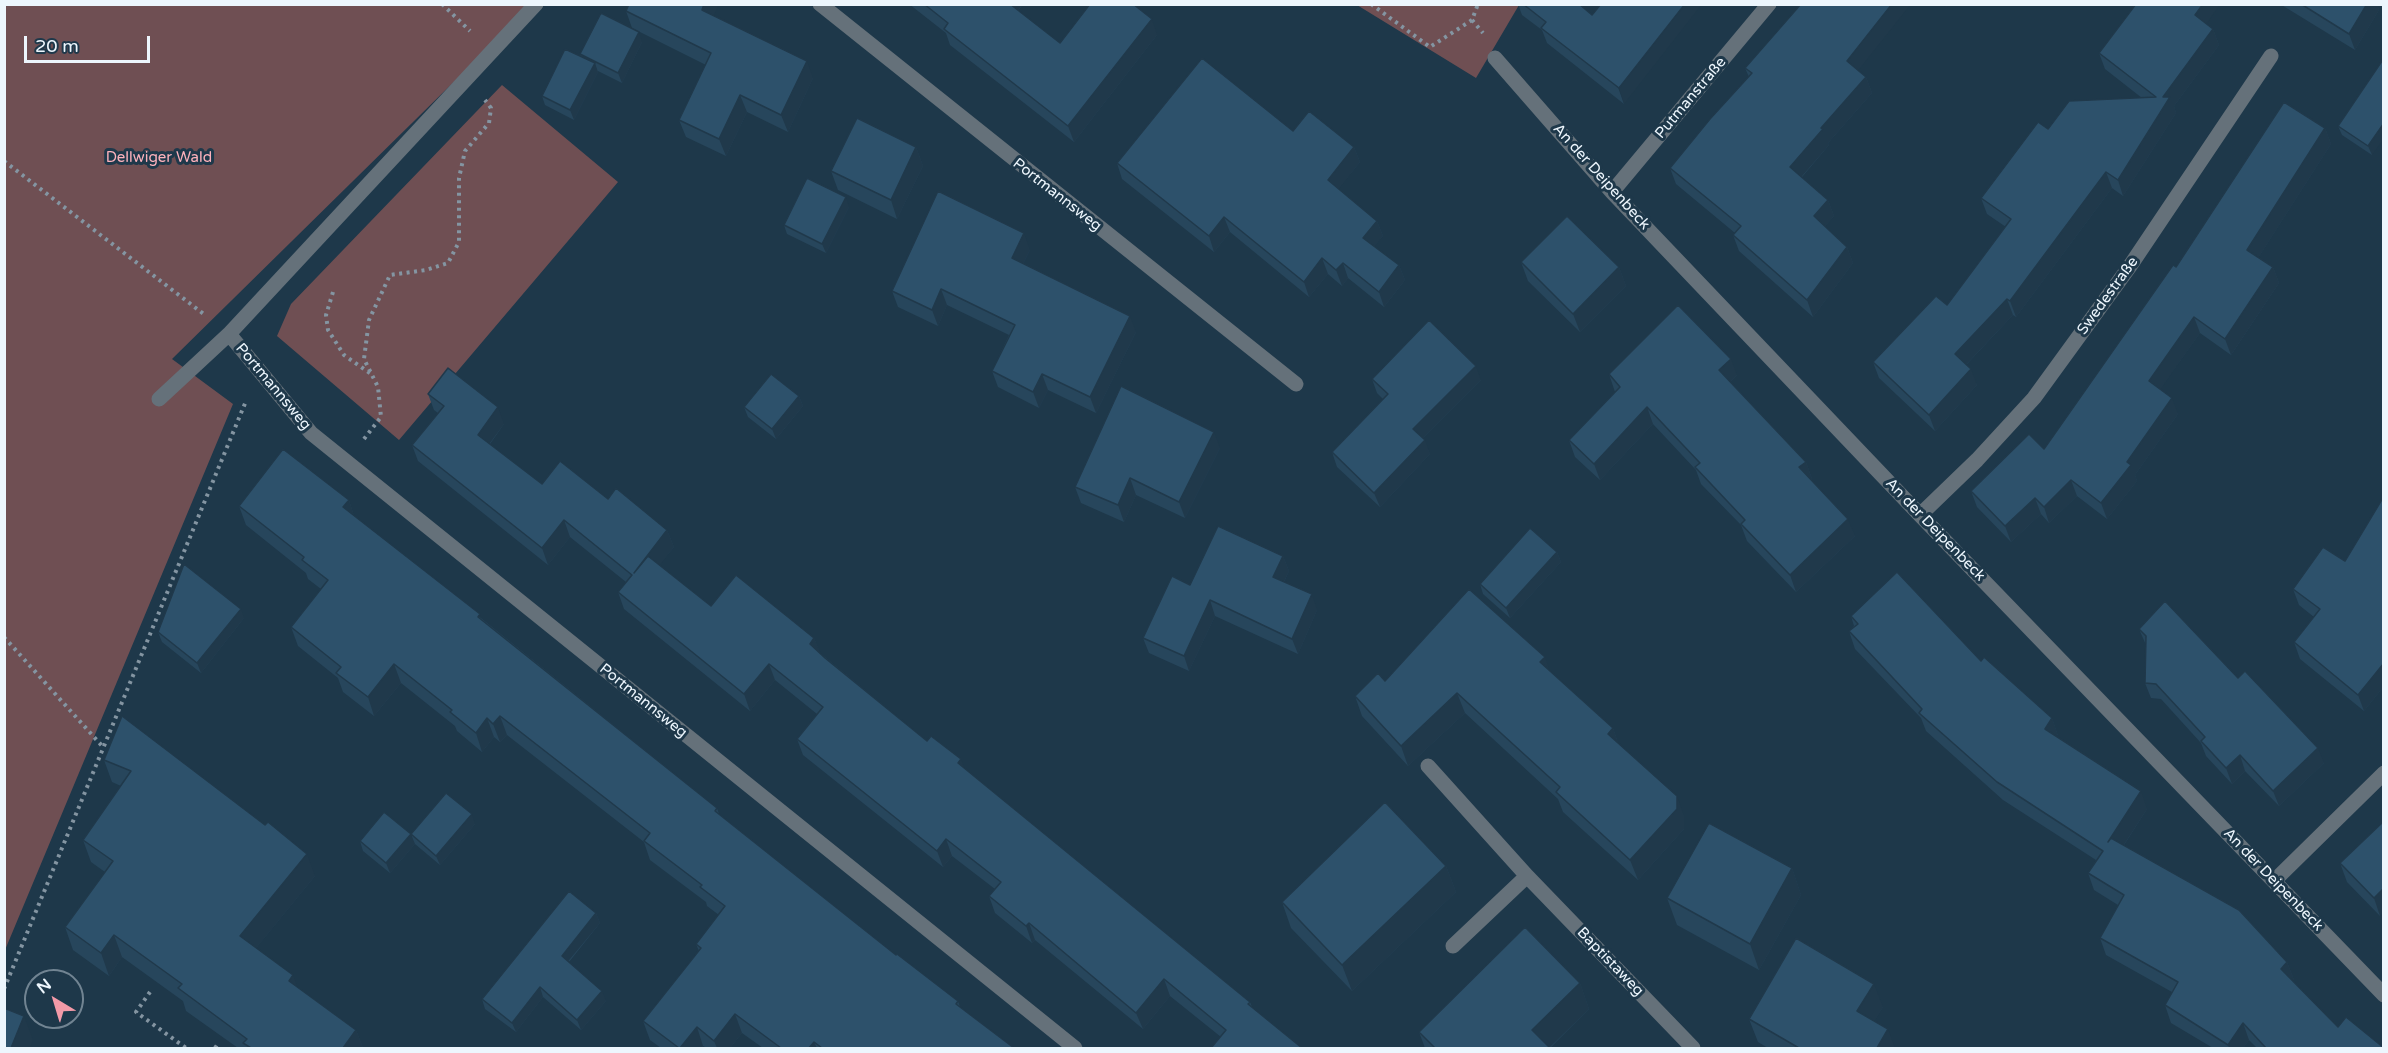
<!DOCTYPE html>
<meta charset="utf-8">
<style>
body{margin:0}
#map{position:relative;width:2388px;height:1053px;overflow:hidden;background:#1e384a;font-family:"Varela Round",sans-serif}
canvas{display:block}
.frame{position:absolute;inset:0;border:6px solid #edf6fd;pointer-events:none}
.north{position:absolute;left:24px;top:969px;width:60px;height:60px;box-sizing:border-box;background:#1e384a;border:2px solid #718492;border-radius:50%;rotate:322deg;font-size:16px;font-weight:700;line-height:24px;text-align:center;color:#edf6fd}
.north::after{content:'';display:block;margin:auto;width:21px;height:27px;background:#f39aa8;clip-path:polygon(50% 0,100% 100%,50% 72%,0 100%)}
.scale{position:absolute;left:24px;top:36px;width:126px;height:27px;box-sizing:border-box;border:3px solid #edf6fd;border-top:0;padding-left:8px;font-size:18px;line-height:21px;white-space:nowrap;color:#edf6fd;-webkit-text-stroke:4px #1e384a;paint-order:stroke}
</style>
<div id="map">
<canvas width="2388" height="1053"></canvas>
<div class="frame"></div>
<div class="north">N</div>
<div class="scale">20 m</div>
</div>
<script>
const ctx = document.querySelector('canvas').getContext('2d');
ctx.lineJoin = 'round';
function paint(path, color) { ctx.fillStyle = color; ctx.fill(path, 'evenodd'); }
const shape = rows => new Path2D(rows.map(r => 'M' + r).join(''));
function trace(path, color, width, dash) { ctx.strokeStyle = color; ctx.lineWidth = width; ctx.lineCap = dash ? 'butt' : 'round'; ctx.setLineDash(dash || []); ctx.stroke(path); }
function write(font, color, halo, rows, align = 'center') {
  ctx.font = font + ' "Varela Round",sans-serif'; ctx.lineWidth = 6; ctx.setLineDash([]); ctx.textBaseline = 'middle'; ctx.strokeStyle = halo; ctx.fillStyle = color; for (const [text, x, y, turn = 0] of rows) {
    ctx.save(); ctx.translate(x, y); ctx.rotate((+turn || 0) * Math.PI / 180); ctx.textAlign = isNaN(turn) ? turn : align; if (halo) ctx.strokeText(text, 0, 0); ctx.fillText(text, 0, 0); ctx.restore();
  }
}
const green = shape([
 [5,5,532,5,172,359,233,404,5,950],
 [1357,5,1519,5,1476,78],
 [502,85,618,182,399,440,277,336,291,304]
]);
const path = shape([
 [442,4,470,31],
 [1371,4,1430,47,1472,20,1478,4],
 [1472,20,1483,33],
 [4,161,205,315],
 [333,292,326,315,328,330,344,355,371,374],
 [364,439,381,417,378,387,364,359,369,320,390,275,426,270,448,263,459,242,459,178,465,151,489,123,491,108,485,100],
 [4,637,103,747],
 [4,989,246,401],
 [150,992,136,1012,186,1048],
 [215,1048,217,1045]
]);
const minor = shape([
 [536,4,229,334,311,433,1075,1048],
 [820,4,1296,384],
 [1495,58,1612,192,1920,515,2384,995],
 [1612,192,1769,4],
 [159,399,229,334],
 [1920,515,1977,460,2034,398,2130,266,2271,56],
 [1428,766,1527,876,1453,946],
 [1527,876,1693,1048],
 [2274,881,2384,773]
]);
const wall = shape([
 [909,4,1023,4,1018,11,1060,43,1157,35,1074,142,950,45,946,33],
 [1518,4,1579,4,1592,15,1624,104,1547,43,1542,30,1522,15],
 [2280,4,2377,4,2379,10,2355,50],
 [626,11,713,15,813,78,788,132,747,112,726,156,686,137,679,120,706,65,632,28],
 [2206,24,2213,29,2219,45,2174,106,2176,113,2123,196,2112,188,2016,317,2013,315,1966,365,1977,385,1935,431,1879,378,1873,362,1947,305,2006,227,1987,214,1981,198,2048,129,2142,98,2105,69,2099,53],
 [642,42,622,83,598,71,598,72,574,120,545,105,542,96,580,56,580,54],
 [2384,58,2372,155,2342,135,2338,126],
 [1745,68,1858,70,1866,77,1872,93,1828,143,1829,145,1802,177,1828,200,1834,216,1825,226,1847,247,1853,263,1813,317,1739,251,1733,235,1735,233,1676,184,1670,168,1749,77],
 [2325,128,2331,144,2258,258,2273,267,2279,283,2231,355,2200,333,2160,389,2178,414,2135,475,2137,481,2107,519,2077,496,2049,523,2041,514,2011,542,1977,507,1971,491,2044,449,2176,267],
 [1293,131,1354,147,1360,162,1338,189,1377,221,1383,236,1374,246,1399,265,1405,280,1384,307,1348,278,1342,286,1328,274,1309,297,1230,232,1214,252,1122,179,1117,163],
 [916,147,923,166,897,219,838,190,831,171],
 [849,207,826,253,787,234,784,225],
 [1030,250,1023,264,1136,332,1096,413,1048,390,1039,408,998,387,992,371,1009,335,947,305,938,326,898,307,892,291],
 [1521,262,1619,267,1626,286,1580,332,1528,281],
 [1609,374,1737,375,1730,382,1806,462,1812,479,1811,480,1855,536,1796,592,1747,541,1741,525,1701,484,1696,470,1653,424,1600,480,1575,457,1569,440,1615,392],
 [1372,379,1481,380,1423,438,1430,454,1380,507,1337,467,1332,452,1383,399,1377,393],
 [428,394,504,424,490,444,542,484,608,499,667,530,674,547,659,565,711,606,814,638,820,653,927,741,964,768,1250,1002,1252,1007,1221,1037,1170,996,1143,1029,1035,940,1032,943,995,913,989,896,995,889,952,856,943,867,803,755,797,739,817,714,775,680,750,711,624,609,618,592,626,582,570,537,548,565,418,461,412,445,438,413,434,410],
 [799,396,803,406,776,439,748,417,744,407],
 [1220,448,1185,518,1136,495,1124,522,1081,503,1075,487],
 [2384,496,2384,686,2364,711,2300,659,2294,642,2314,617,2299,605,2293,589,2345,561],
 [349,500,354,516,717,808,719,814,896,955,958,1001,960,1007,1014,1048,763,1048,742,1033,730,1048,707,1048,703,1046,701,1048,661,1048,650,1040,643,1021,699,951,696,944,719,915,707,906,706,902,650,860,644,842,507,735,500,742,494,737,482,752,457,731,455,726,401,683,374,716,343,692,338,678,298,646,291,627,321,589,308,579,306,573,246,525,239,506],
 [1557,552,1561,562,1510,618,1483,594,1480,584],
 [1283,556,1289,571,1284,582,1317,610,1298,654,1215,616,1189,671,1149,653,1143,638,1190,585],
 [1851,616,1981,661,2052,718,2058,736,2058,737,2147,809,2124,845,2287,962,2294,980,2292,981,2338,1027,2384,1048,2257,1048,2249,1040,2243,1048,2213,1048,2171,1023,2165,1005,2172,992,2106,955,2100,938,2118,905,2094,890,2088,873,2096,860,2003,800,1926,731,1921,718,1855,649,1849,631,1854,626],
 [244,618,201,673,162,642,158,632],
 [2139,629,2238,678,2324,763,2279,806,2245,771,2232,784,2206,756,2201,743,2161,699,2151,698,2145,683,2146,645],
 [1550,671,1613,728,1618,743,1684,816,1684,829,1638,880,1563,812,1558,799,1465,713,1408,766,1362,716,1355,696,1385,681],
 [122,716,315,876,256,948,297,987,356,1030,363,1048,238,1048,186,1011,183,1001,122,957,109,976,73,950,65,927,105,872,91,862,83,840,121,786,112,782,104,760],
 [2384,821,2380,916,2347,882,2340,863],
 [475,824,440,865,415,844,390,873,363,851,360,841,411,834],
 [1446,866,1456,892,1352,991,1291,928,1282,902],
 [1792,868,1801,895,1759,970,1677,925,1667,898],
 [596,913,600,923,569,962,606,1001,581,1030,543,997,516,1032,485,1009,482,999],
 [1580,983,1589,1009,1550,1048,1425,1048,1419,1032],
 [1883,1007,1874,1021,1895,1048,1768,1048,1758,1042,1749,1019]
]);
const shadedWall = shape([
 [704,4,719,4,708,27,702,10],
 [1007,4,1023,4,1012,18],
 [1685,4,1702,4,1624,104,1619,88],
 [1892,4,1911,4,1853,77,1847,61],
 [1944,4,1949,4,1946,9],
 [2203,4,2220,4,2201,32,2195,15],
 [2367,4,2377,4,2379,10,2355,50,2349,34],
 [1152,19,1157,35,1074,142,1068,126],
 [2213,29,2219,45,2174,106,2176,113,2123,196,2118,180,2163,97],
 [639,32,642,42,622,83,618,73],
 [807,61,813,78,788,132,781,115],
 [595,63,598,72,574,120,570,110],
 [1866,77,1872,93,1828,143,1829,145,1796,183,1790,167,1821,128],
 [740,95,747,112,726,156,719,139],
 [2384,123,2384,138,2372,155,2368,146],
 [2325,128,2331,144,2253,266,2247,250],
 [916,147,923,166,897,219,891,200],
 [1354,147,1360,162,1333,196,1328,180],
 [2106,172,2112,188,2016,317,2010,301],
 [846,197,849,207,826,253,822,244],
 [1828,200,1834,216,1820,232,1814,216],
 [1224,217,1230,232,1214,252,1209,236],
 [1377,221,1383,236,1369,253,1363,238],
 [1024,233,1030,250,1018,274,1012,258],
 [1847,247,1853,263,1813,317,1807,300],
 [1322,258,1328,274,1309,297,1304,282],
 [1343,263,1348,278,1342,286,1336,270],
 [1399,265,1405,280,1384,307,1379,292],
 [1619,267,1626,286,1580,332,1573,314],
 [2273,267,2279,283,2231,355,2225,339],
 [941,289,947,305,938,326,932,310],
 [2007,299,2013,315,1961,370,1955,354],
 [1130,316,1136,332,1096,413,1090,397],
 [2194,317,2200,333,2155,397,2149,381],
 [1731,359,1737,375,1725,387,1719,370],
 [1476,366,1481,380,1418,443,1413,429],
 [1971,369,1977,385,1935,431,1929,415],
 [1042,374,1048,390,1039,408,1033,392],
 [799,396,803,406,776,439,772,429],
 [2172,398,2178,414,2135,475,2137,481,2107,519,2101,503,2127,462],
 [498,407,504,424,484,451,478,435],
 [1647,407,1653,424,1600,480,1594,464],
 [1214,432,1220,448,1185,518,1179,502],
 [1425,440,1430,454,1380,507,1374,493],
 [1806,462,1812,479,1805,484,1799,467],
 [1130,478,1136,495,1124,522,1118,505],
 [2071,480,2077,496,2049,523,2044,507],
 [2035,498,2041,514,2011,542,2005,526],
 [349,500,355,519,343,507],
 [1848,519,1855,536,1796,592,1790,575],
 [564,520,570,537,548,565,542,548],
 [667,530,674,547,640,590,634,573],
 [1557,552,1561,562,1510,618,1506,608],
 [1283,556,1289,571,1279,592,1273,577],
 [1312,594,1317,610,1298,654,1292,639],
 [1210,600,1215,616,1189,671,1184,656],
 [241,609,244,618,201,673,197,663],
 [814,638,821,654,810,644],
 [1545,657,1552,678,1540,662],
 [2384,663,2384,686,2364,711,2358,695],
 [394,664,401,683,374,716,368,697],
 [769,664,775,680,750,711,744,694],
 [1457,693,1465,713,1408,766,1401,746],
 [500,716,507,735,500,742,493,724],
 [487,718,494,737,482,752,476,733],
 [2052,718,2058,736,2052,746,2045,729],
 [1613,728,1620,749,1608,734],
 [2318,748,2324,763,2279,806,2273,791],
 [2240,755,2245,771,2232,784,2226,768],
 [961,759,967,775,958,763],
 [2141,791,2147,809,2114,860,2108,842],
 [1677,796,1684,816,1684,829,1638,880,1630,860],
 [472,814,475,824,440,865,436,856],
 [411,834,415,844,390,873,386,863],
 [946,839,952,856,943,867,937,851],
 [307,854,315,876,248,958,240,936],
 [1446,866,1456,892,1352,991,1342,965],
 [1792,868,1801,895,1759,970,1750,944],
 [2384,888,2384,913,2380,916,2374,898],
 [596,913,600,923,565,965,562,956],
 [1029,923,1035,940,1032,943,1026,926],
 [114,935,122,957,109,976,101,953],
 [2287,962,2294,980,2287,987,2281,969],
 [293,975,301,997,289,981],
 [1164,979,1170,996,1143,1029,1136,1013],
 [1580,983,1589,1009,1549,1048,1532,1030],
 [1874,984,1883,1007,1866,1035,1857,1011],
 [540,987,543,997,516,1032,512,1023],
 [602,991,606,1001,581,1030,577,1020],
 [735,1014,742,1033,730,1048,717,1048,714,1041],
 [24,1016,33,1040,30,1048,11,1048],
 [2243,1023,2249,1040,2243,1048,2229,1048,2228,1045],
 [697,1027,703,1046,701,1048,680,1048],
 [1888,1029,1895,1048,1877,1048],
 [356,1030,363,1048,343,1048],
 [814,1042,817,1048,809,1048]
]);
const building = shape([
 [629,4,704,4,702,10,807,61,781,115,740,95,719,139,679,120,711,53,626,11,629,4],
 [924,4,1010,4,1060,43,1090,4,1133,4,1152,19,1068,126,944,29,948,23,924,4],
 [1523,4,1579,4,1592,15,1601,4,1685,4,1619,88,1541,28,1546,22,1523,4],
 [1801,4,1892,4,1847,61,1866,77,1821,128,1823,129,1790,167,1828,200,1814,216,1847,247,1807,300,1733,235,1741,226,1670,168,1710,119,1752,73,1745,68,1801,4],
 [2136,4,2203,4,2195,15,2213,29,2163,97,2170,97,2118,180,2106,172,2010,301,2007,299,1955,354,1971,369,1929,415,1873,362,1936,296,1947,305,2011,219,1981,198,2038,122,2048,129,2069,101,2156,97,2099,53,2136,4],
 [2301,4,2367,4,2349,34,2301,4],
 [601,13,639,32,618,73,580,54,601,13],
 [565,49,595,63,570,110,542,96,565,49],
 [1202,58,1293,131,1309,111,1354,147,1328,180,1377,221,1363,238,1399,265,1379,292,1343,263,1336,270,1322,258,1304,282,1224,217,1209,236,1117,163,1202,58],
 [2384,58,2384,123,2368,146,2338,126,2384,58],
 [2284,102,2325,128,2247,250,2273,267,2225,339,2194,317,2149,381,2172,398,2127,462,2131,465,2101,503,2071,480,2044,507,2035,498,2005,526,1971,491,2029,434,2044,449,2173,265,2176,267,2284,102],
 [857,118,916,147,891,200,831,171,857,118],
 [807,178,846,197,822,244,784,225,807,178],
 [938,191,1024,233,1012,258,1130,316,1090,397,1042,374,1033,392,992,371,1015,325,941,289,932,310,892,291,938,191],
 [1567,216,1619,267,1573,314,1521,262,1567,216],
 [1678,305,1731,359,1719,370,1806,462,1799,467,1848,519,1790,575,1741,524,1745,520,1695,467,1700,463,1647,407,1594,464,1569,440,1620,387,1609,374,1678,305],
 [1429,320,1476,366,1413,429,1425,440,1374,493,1332,452,1388,394,1372,379,1429,320],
 [448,368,498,407,478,435,542,484,560,461,608,499,616,488,667,530,634,573,648,556,711,606,736,575,814,638,810,644,825,658,927,741,931,736,961,759,958,763,1250,1002,1248,1004,1302,1048,1211,1048,1226,1030,1164,979,1136,1013,1029,923,1026,926,989,896,1001,882,946,839,937,851,797,739,823,707,769,664,744,694,618,592,632,575,564,520,542,548,412,445,444,406,428,394,448,368],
 [771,374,799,396,772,429,744,407,771,374],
 [1121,386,1214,432,1179,502,1130,478,1118,505,1075,487,1121,386],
 [283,449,349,500,343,507,480,614,478,617,717,808,715,811,896,955,897,954,958,1001,956,1004,1014,1048,822,1048,814,1042,809,1048,781,1048,735,1014,714,1041,697,1027,680,1048,679,1048,643,1021,701,948,696,944,725,906,700,887,702,885,644,841,650,833,500,716,493,724,487,718,476,733,450,712,452,710,394,664,368,697,336,673,341,667,291,627,328,580,302,560,304,557,239,506,283,449],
 [2384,496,2384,663,2358,695,2294,642,2320,609,2293,589,2323,547,2345,561,2384,496],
 [1218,526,1283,556,1273,577,1312,594,1292,639,1210,600,1184,656,1143,638,1172,576,1190,585,1218,526],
 [1530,528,1557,552,1506,608,1480,584,1530,528],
 [184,564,241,609,197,663,158,632,184,564],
 [1897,572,1981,661,1984,657,2052,718,2045,729,2141,791,2108,842,2111,838,2239,910,2287,962,2281,969,2338,1027,2346,1017,2384,1048,2266,1048,2243,1023,2228,1045,2165,1005,2178,982,2100,938,2124,895,2088,873,2103,851,1997,782,1919,713,1922,709,1849,631,1858,624,1851,616,1897,572],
 [1469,589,1545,657,1540,662,1613,728,1608,734,1677,796,1677,809,1630,860,1556,792,1560,787,1457,693,1401,746,1355,696,1378,673,1385,681,1469,589],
 [2165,601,2238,678,2245,671,2318,748,2273,791,2240,755,2226,768,2201,741,2205,737,2156,684,2145,683,2146,636,2139,629,2165,601],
 [122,716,265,825,268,822,307,854,240,936,293,975,289,981,356,1030,343,1048,251,1048,243,1043,247,1039,178,988,182,984,114,935,101,953,65,927,113,861,83,840,131,771,104,760,122,716],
 [446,793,472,814,436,856,411,834,446,793],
 [1385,802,1446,866,1342,965,1282,902,1385,802],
 [384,812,411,834,386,863,360,841,384,812],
 [2384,821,2384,888,2374,898,2340,863,2384,821],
 [1709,823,1792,868,1750,944,1667,898,1709,823],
 [569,891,596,913,562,956,602,991,577,1020,540,987,512,1023,482,999,569,891],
 [1525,927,1580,983,1532,1030,1550,1048,1435,1048,1419,1032,1525,927],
 [1796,938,1874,984,1857,1011,1888,1029,1877,1048,1799,1048,1749,1019,1796,938],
 [4,1008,24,1016,11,1048,4,1048,4,1008]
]);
const streetNames = [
 ["Putmanstraße",1691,98,-50],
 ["An der Deipenbeck",1601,177,48],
 ["Portmannsweg",1057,195,38],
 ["Swedestraße",2108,296,-54],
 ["Portmannsweg",273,387,50],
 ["An der Deipenbeck",1935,530,46],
 ["Portmannsweg",643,701,39],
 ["An der Deipenbeck",2273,880,46],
 ["Baptistaweg",1610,962,46]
];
const parkNames = [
 ["Dellwiger Wald",159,158]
];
paint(green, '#6f4f53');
trace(path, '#8495a2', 4, [3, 4.5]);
trace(minor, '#65717a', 15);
paint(wall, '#27465c');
paint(shadedWall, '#20394b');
paint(building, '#2d516b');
trace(building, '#20394b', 1.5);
write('15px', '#edf6fd', '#1e384a', streetNames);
write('15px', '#feb2bc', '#1e384a', parkNames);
</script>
